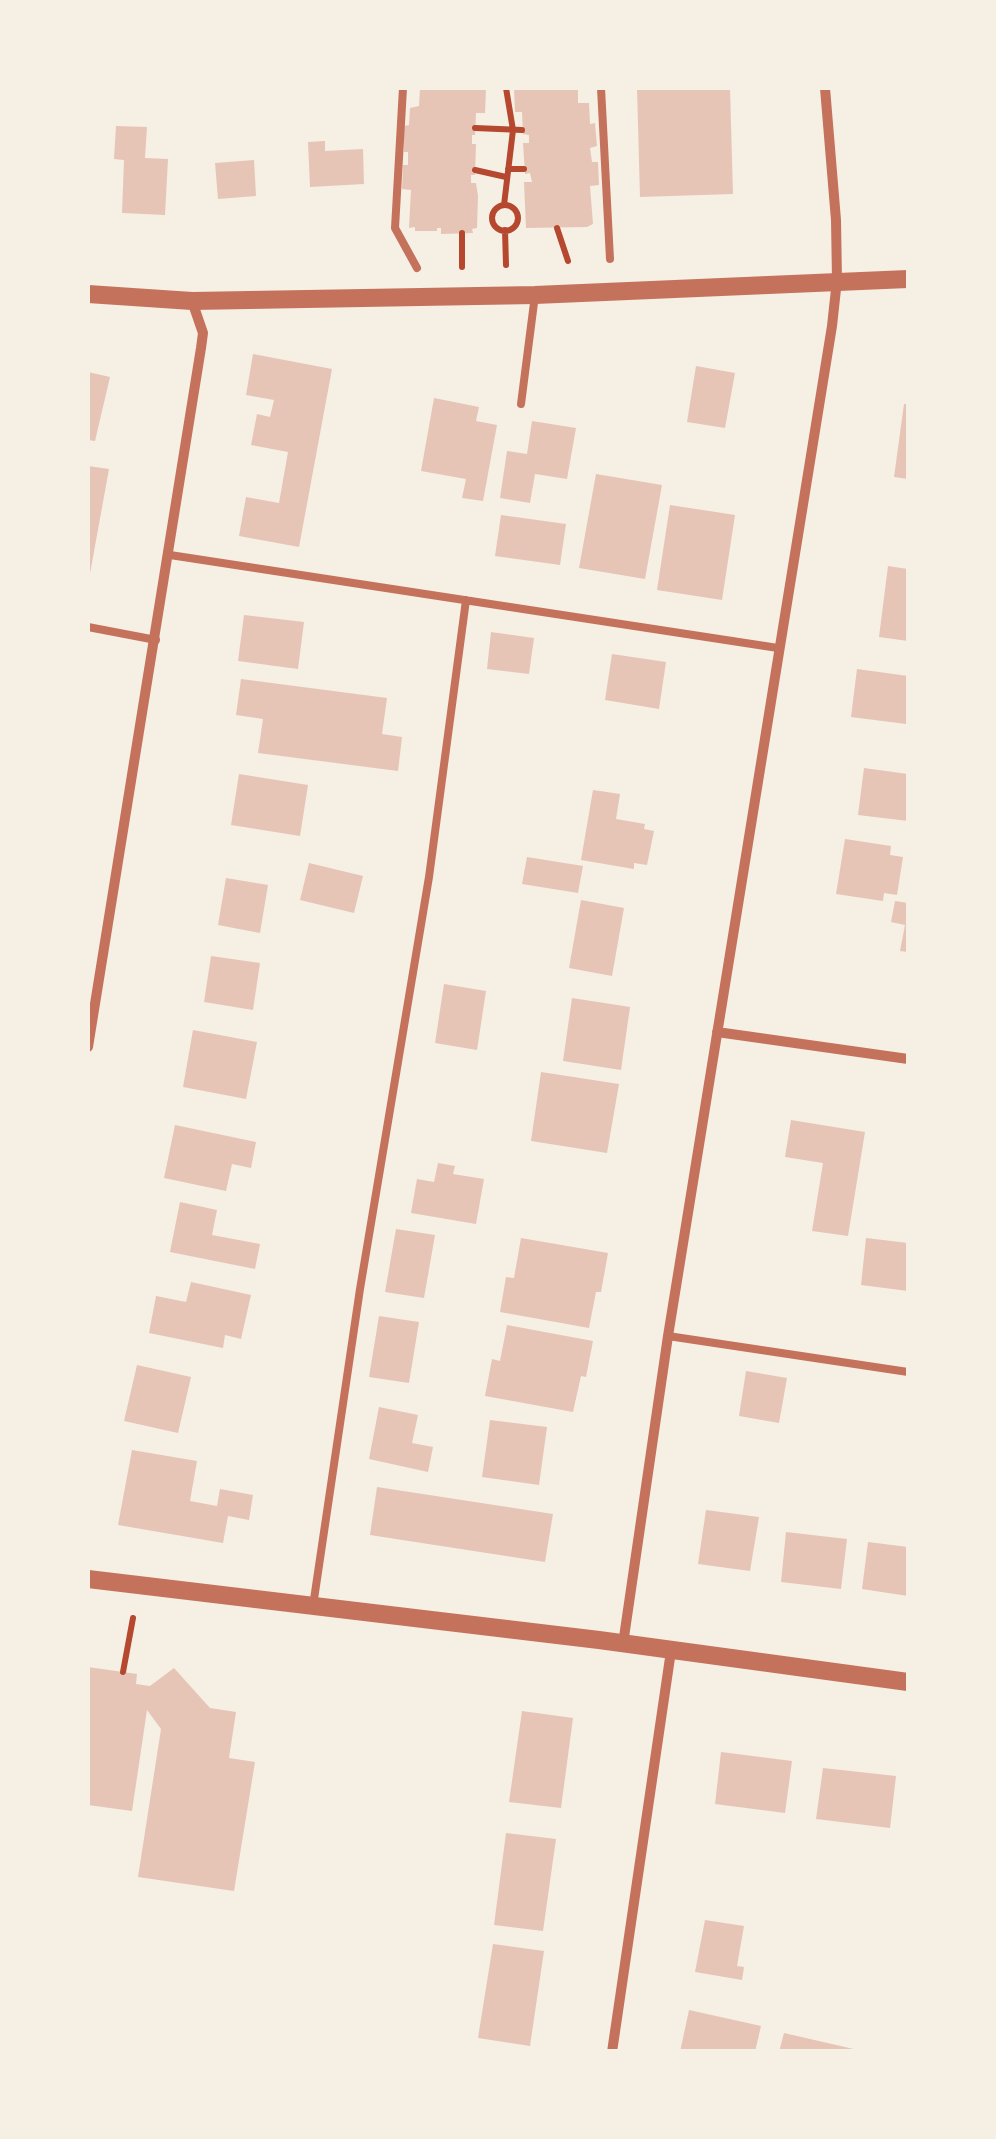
<!DOCTYPE html>
<style>
body{margin:0}
#map{position:relative;width:996px;height:2139px;overflow:hidden;background:#f6efe4;font-family:Mulish,sans-serif}
canvas{display:block}
.frame{position:absolute;inset:0;border:90px solid #f6efe4;pointer-events:none}
</style>
<div id="map">
<canvas width="996" height="2139"></canvas>
<div class="frame"></div>
</div>
<script>
const ctx = document.querySelector('canvas').getContext('2d');
ctx.lineJoin = 'round';
function paint(path, color) { ctx.fillStyle = color; ctx.fill(path, 'evenodd'); }
const shape = rows => new Path2D(rows.map(r => 'M' + r).join(''));
function trace(path, color, width, dash) { ctx.strokeStyle = color; ctx.lineWidth = width; ctx.lineCap = dash ? 'butt' : 'round'; ctx.setLineDash(dash || []); ctx.stroke(path); }
const building = shape([
 [420,88,486,88,485,113,476,113,475,135,472,135,472,144,476,144,475,175,471,175,471,183,476,183,478,196,477,228,472,229,473,233,441,234,441,228,437,228,437,231,415,231,415,227,409,228,411,190,402,189,403,165,408,165,408,152,404,152,404,126,409,125,410,108,419,106],
 [514,88,578,88,578,103,589,103,590,124,595,123,597,146,590,148,592,162,598,162,599,185,590,186,593,224,587,227,526,228,524,182,532,182,530,173,525,174,523,143,529,143,529,135,523,134,522,112,515,112],
 [637,88,730,88,733,194,640,197],
 [116,126,147,127,145,158,168,159,165,215,122,213,124,160,114,159],
 [325,141,325,151,363,149,364,184,310,187,308,142],
 [254,160,256,196,218,199,215,163],
 [253,354,332,369,299,547,239,536,246,497,279,503,288,452,251,445,257,414,270,417,274,400,246,395],
 [696,366,735,373,725,428,687,422],
 [88,372,110,377,95,441,88,440],
 [434,398,479,407,476,421,497,425,483,501,462,498,466,479,421,471],
 [904,404,908,404,908,479,894,477],
 [532,421,576,428,567,479,535,474,530,503,500,498,507,451,527,454],
 [88,466,109,469,89,579,88,578],
 [596,474,662,485,645,579,579,568],
 [670,505,735,515,722,600,657,590],
 [501,515,566,524,560,565,495,556],
 [888,566,908,569,908,641,879,637],
 [244,615,304,622,298,669,238,661],
 [491,632,534,638,529,674,487,669],
 [612,654,666,662,659,709,605,700],
 [857,669,908,676,906,724,851,717],
 [241,679,387,698,382,734,402,737,398,771,258,753,263,719,236,715],
 [864,768,908,774,908,821,858,815],
 [239,774,308,785,300,836,231,825],
 [593,790,620,794,616,819,645,824,644,829,654,831,647,865,634,863,634,869,581,860],
 [845,839,891,846,890,855,903,857,897,895,884,893,883,901,836,894],
 [527,857,583,866,578,893,522,884],
 [309,863,363,876,354,913,300,900],
 [226,878,268,885,260,933,218,925],
 [581,900,624,908,612,976,569,968],
 [895,901,908,903,908,952,900,951,905,925,891,922],
 [211,956,260,963,253,1010,204,1002],
 [444,984,486,991,477,1050,435,1043],
 [572,998,630,1007,621,1070,563,1061],
 [193,1030,257,1042,246,1099,183,1087],
 [541,1072,619,1084,607,1153,531,1141],
 [791,1120,865,1132,848,1236,812,1231,823,1163,785,1157],
 [175,1125,256,1142,251,1168,232,1164,226,1191,164,1178],
 [438,1163,455,1166,453,1174,484,1179,476,1224,411,1213,417,1179,434,1182],
 [180,1202,217,1210,212,1235,260,1244,255,1269,170,1252],
 [396,1229,435,1235,424,1298,385,1292],
 [521,1238,608,1253,601,1292,596,1292,589,1328,500,1312,506,1277,514,1278],
 [866,1238,908,1243,908,1291,861,1285],
 [191,1282,251,1295,241,1339,225,1335,223,1348,149,1333,156,1296,186,1302],
 [379,1316,419,1322,409,1383,369,1377],
 [507,1325,593,1341,586,1377,581,1376,573,1412,485,1396,492,1359,500,1361],
 [137,1365,191,1377,178,1433,124,1421],
 [746,1371,787,1378,779,1423,739,1416],
 [379,1407,418,1415,412,1443,433,1447,428,1472,369,1459],
 [490,1420,547,1427,539,1485,482,1477],
 [132,1450,197,1461,190,1501,217,1506,220,1489,253,1495,249,1520,228,1516,223,1543,118,1525],
 [377,1487,553,1514,545,1562,370,1535],
 [706,1510,759,1517,750,1571,698,1564],
 [786,1532,847,1539,841,1589,781,1582],
 [868,1542,908,1547,908,1596,862,1589],
 [88,1667,137,1674,136,1684,150,1686,174,1668,210,1708,236,1712,229,1758,255,1762,234,1891,138,1877,161,1729,147,1710,132,1811,88,1805],
 [522,1711,573,1718,561,1808,509,1802],
 [721,1752,792,1761,785,1813,715,1804],
 [823,1768,896,1776,890,1828,816,1819],
 [506,1833,556,1839,543,1931,494,1925],
 [705,1920,744,1926,737,1966,744,1967,742,1980,695,1972],
 [493,1944,544,1951,530,2046,478,2038],
 [689,2010,761,2026,755,2052,680,2052],
 [784,2033,858,2050,858,2052,779,2052]
]);
const path = shape([
 [475,128,522,130],
 [508,169,524,169],
 [475,170,506,177],
 '492 218a13 13 0 1 1 26 0a13 13 0 1 1-26 0Z',
 [504,205,513,130,506,88],
 [557,228,568,261],
 [505,230,506,265],
 [462,233,462,267],
 [123,1672,133,1618]
]);
const service = shape([
 [403,88,395,228,417,268],
 [601,88,610,259],
 [521,404,535,295],
 [170,555,778,648],
 [88,627,156,640],
 [668,1336,908,1372],
 [313,1606,360,1289,429,877,466,600]
]);
const minor = shape([
 [717,1032,908,1059],
 [88,1047,201,348,203,333,192,301],
 [623,1644,668,1336,832,326,837,280,836,220,825,88],
 [612,2052,671,1651]
]);
const tertiary = shape([
 [88,294,192,301,535,295,908,279],
 [88,1579,599,1640,908,1682]
]);
paint(building, '#e6c5b7');
trace(path, '#b5482f', 6);
trace(service, '#c5725c', 8);
trace(minor, '#c5725c', 10);
trace(tertiary, '#c5725c', 18);
</script>
